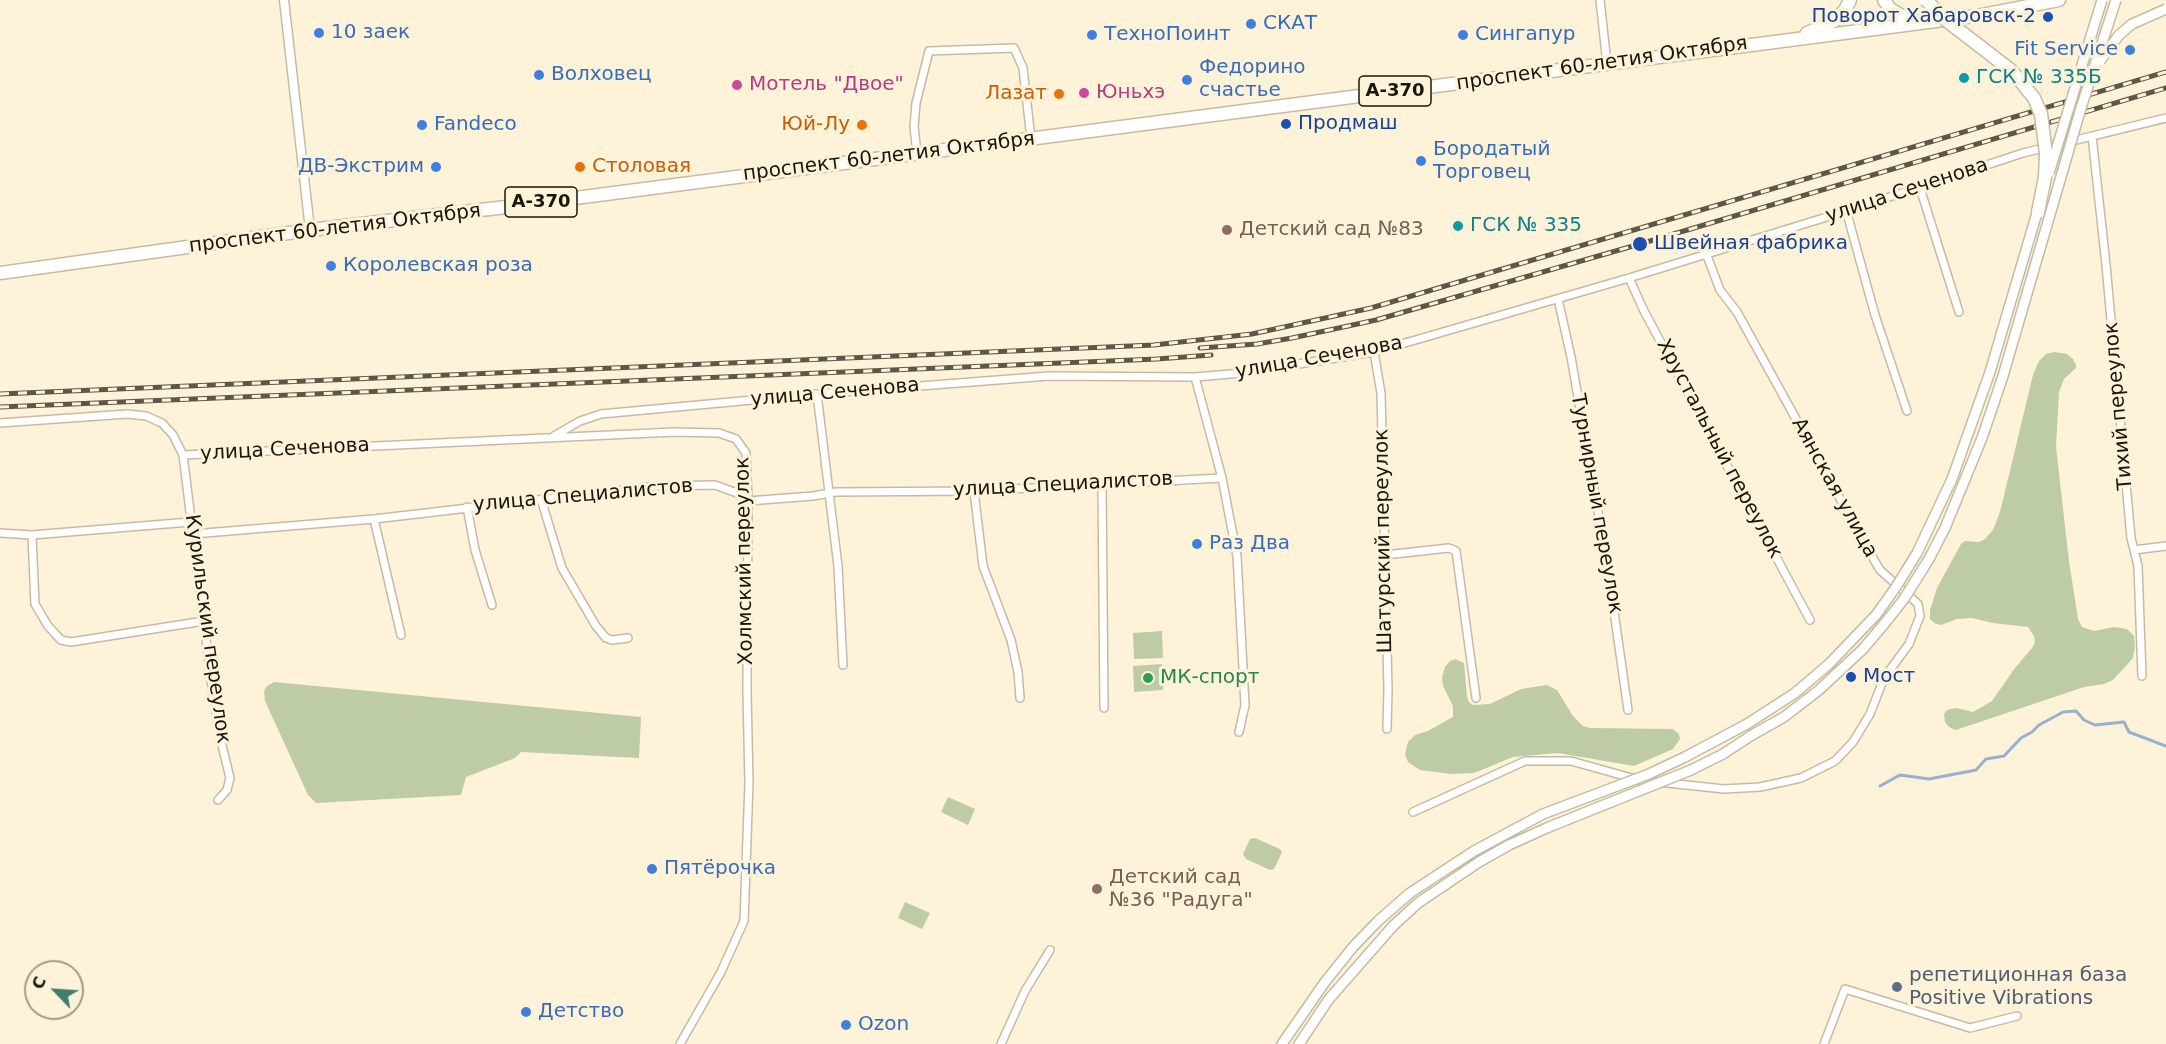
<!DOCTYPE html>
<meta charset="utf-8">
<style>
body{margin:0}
#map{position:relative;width:2166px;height:1044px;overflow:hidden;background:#fef3d8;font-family:"DejaVu Sans",sans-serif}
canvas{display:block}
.north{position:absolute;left:24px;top:960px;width:60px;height:60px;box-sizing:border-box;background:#fef3d8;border:2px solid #a39b87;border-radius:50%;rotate:295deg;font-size:16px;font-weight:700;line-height:24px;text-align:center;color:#1a160d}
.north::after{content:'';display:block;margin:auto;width:21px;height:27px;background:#407f6c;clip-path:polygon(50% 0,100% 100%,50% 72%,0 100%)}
</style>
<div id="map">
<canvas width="2166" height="1044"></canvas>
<div class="north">С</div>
</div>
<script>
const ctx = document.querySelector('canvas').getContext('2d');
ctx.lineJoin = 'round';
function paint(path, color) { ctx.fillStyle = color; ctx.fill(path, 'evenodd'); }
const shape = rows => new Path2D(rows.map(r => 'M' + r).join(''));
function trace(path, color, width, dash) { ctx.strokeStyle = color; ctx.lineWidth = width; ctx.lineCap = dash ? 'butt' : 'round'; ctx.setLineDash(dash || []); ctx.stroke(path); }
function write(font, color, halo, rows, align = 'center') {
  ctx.font = font + ' "DejaVu Sans",sans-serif'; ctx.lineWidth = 6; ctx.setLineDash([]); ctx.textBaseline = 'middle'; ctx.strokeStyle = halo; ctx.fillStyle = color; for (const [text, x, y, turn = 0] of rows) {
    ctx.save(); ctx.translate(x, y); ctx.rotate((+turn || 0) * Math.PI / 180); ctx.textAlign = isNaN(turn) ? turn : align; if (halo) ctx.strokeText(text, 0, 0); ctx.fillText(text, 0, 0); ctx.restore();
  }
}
const green = shape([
 [2054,352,2067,354,2073,359,2076,365,2076,368,2064,379,2059,392,2056,447,2069,561,2078,619,2082,627,2094,631,2114,627,2127,629,2134,636,2135,646,2133,658,2113,680,2104,684,2084,687,1956,730,1949,727,1945,722,1944,714,1947,710,1956,708,1973,712,1992,701,2015,668,2032,648,2035,642,2034,636,2028,627,1993,623,1972,618,1957,619,1941,625,1934,623,1930,619,1930,610,1937,588,1961,544,1965,541,1979,542,1985,539,1993,530,2000,512,2033,375,2039,361,2046,354],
 [1162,631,1163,658,1134,659,1133,633],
 [1455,659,1464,663,1467,697,1469,702,1473,705,1490,704,1521,689,1547,685,1557,690,1573,716,1583,726,1590,728,1673,729,1679,734,1680,739,1673,749,1634,766,1558,753,1513,757,1474,773,1451,774,1420,770,1408,762,1405,754,1408,742,1415,735,1428,731,1453,717,1453,706,1443,686,1442,677,1445,667,1450,661],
 [1162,664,1163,690,1134,692,1133,666],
 [274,682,641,717,639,758,521,752,515,758,466,777,461,795,316,803,308,795,265,701,264,691,267,686],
 [948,797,975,809,968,825,941,812],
 [1255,838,1280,849,1282,852,1274,869,1270,870,1246,859,1243,854,1250,839],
 [905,902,930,913,922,929,898,918]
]);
const stream = shape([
 [1880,786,1900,775,1929,779,1976,770,1986,759,2004,756,2021,738,2032,732,2039,725,2063,712,2076,711,2084,720,2095,725,2124,722,2129,732,2166,746]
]);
const minor = shape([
 [1600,0,1607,64],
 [2092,136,2106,265,2131,538,2138,566,2142,676],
 [917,153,914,127,916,103,929,51,1014,48,1023,68,1031,139],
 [1920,188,1959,312],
 [1846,210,1875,315,1907,411],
 [1629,278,1644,311,1810,620],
 [1558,299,1571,357,1608,569,1628,710],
 [1374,352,1381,393,1388,689,1387,729],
 [1195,377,1222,478,1237,556,1245,705,1239,732],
 [817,394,838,566,843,665],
 [0,423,127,414,146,416,162,423,173,435,183,455,674,432,719,433,736,439,746,453,748,501,747,692,749,783,744,921,721,972,680,1044],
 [554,436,580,421,601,414,817,394,1049,376,1195,377,1242,373,1374,352,1629,278,1856,208,2023,153,2166,118],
 [183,455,212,688,220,737,230,778,227,790,218,800],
 [1102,484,1104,708],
 [974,491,983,566,1011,640,1018,672,1020,698],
 [541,499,562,568,596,626,606,638,612,640,628,638],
 [467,507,475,550,492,605],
 [374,519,401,635],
 [0,533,32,535,190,522],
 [193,534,374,519,657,486,715,485,737,493,748,501,813,496,836,492,974,491,1222,478],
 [32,535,35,604,48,626,61,640,71,642,204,621],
 [2134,550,2166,546],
 [1385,555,1449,548,1456,551,1476,698],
 [1413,812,1525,761,1571,761,1639,780,1724,789,1760,787,1801,778,1835,761,1853,742,1870,714,1884,678,1909,644,1920,616,1918,604,1880,570,1870,553,1737,312,1720,290,1706,253],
 [1001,1044,1025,991,1050,950],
 [1824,1044,1845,989,1970,1028,2017,1016]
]);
const tertiary = shape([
 [284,0,310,230]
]);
const secondary = shape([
 [1747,724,1795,693,1829,664,1876,615],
 [1752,735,1784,717,1819,690,1863,649,1885,623],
 [1282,1044,1325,982,1353,947,1378,921,1410,893,1474,851,1543,814],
 [1299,1044,1329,999,1393,926,1418,903,1479,862,1509,845,1549,827]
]);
const trunk = shape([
 [1884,0,1890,9,1902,16,1917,21],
 [1807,33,1834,21,1845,10,1850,0],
 [0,273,310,230,506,207,1982,15,2059,0]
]);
const rail = shape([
 [1200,348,1257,344,1292,338,1376,320,1640,244,2166,88],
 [0,394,1154,345,1252,334,1371,308,2166,72],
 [0,407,1157,359,1211,355]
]);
const secondaryBridge = shape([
 [2100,61,2119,35,2132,24,2166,9],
 [2049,173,2102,0],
 [1876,615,1896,587,1917,553,1952,479,1990,372,2039,206],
 [1885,623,1904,599,1929,559,1945,528,1982,438,2003,376,2081,108,2116,0],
 [1543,814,1649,774,1685,757,1747,724],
 [1549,827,1691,770,1723,754,1752,735]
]);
const trunkBridge = shape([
 [1926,0,1947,21,2012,71,2034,98,2041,114,2046,154,2045,177,2038,212]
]);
const markers = [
 [2048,17,6,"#1a4fb4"],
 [1251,24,6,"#3f7fe0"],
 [319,33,6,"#3f7fe0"],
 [1092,35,6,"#3f7fe0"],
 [1463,35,6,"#3f7fe0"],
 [2130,50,6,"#3f7fe0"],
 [539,75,6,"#3f7fe0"],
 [1964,78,6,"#0f9aa8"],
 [1187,80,6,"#3f7fe0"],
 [737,85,6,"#d1479c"],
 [1084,93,6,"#d1479c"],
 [1059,94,6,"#e8710a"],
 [1286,124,6,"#1a4fb4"],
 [422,125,6,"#3f7fe0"],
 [862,125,6,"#e8710a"],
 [1421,161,6,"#3f7fe0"],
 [436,167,6,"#3f7fe0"],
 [580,167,6,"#e8710a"],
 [1458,226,6,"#0f9aa8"],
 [1227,230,6,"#8d6e63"],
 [1640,244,8,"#1a4fb4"],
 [331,266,6,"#3f7fe0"],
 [1197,544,6,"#3f7fe0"],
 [1851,677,6,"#1a4fb4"],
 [1148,678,6,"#2e9e5b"],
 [652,869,6,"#3f7fe0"],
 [1097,889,6,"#8d6e63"],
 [1897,987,6,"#5c6f8a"],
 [526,1012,6,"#3f7fe0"],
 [846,1025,6,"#3f7fe0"]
];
const shields = [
 [1395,91,72],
 [541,202,72]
];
const shieldNames = [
 ["А-370",1395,91],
 ["А-370",541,202]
];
const transitNames = [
 ["Поворот Хабаровск-2",2036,17,"right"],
 ["Продмаш",1298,124],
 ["Швейная фабрика",1654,244],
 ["Мост",1863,677]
];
const shopNames = [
 ["СКАТ",1263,24],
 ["10 заек",331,33],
 ["ТехноПоинт",1104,35],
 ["Сингапур",1475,35],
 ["Fit Service",2118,50,"right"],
 ["Федорино",1199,68],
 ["счастье",1199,91],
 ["Волховец",551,75],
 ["Fandeco",434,125],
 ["Бородатый",1433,150],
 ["Торговец",1433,173],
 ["ДВ-Экстрим",424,167,"right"],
 ["Королевская роза",343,266],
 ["Раз Два",1209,544],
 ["Пятёрочка",664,869],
 ["Детство",538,1012],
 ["Ozon",858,1025]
];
const streetNames = [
 ["проспект 60-летия Октября",1602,64,-8],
 ["проспект 60-летия Октября",889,157,-7],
 ["улица Сеченова",1907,191,-18],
 ["проспект 60-летия Октября",335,229,-7],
 ["улица Сеченова",1319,358,-10],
 ["улица Сеченова",835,393,-5],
 ["Тихий переулок",2119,406,-95],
 ["Хрустальный переулок",1719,449,62],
 ["улица Сеченова",285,450,-3],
 ["улица Специалистов",1063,485,-3],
 ["Аянская улица",1834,488,61],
 ["улица Специалистов",583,496,-5],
 ["Турнирный переулок",1596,504,80],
 ["Шатурский переулок",1384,541,-91],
 ["Холмский переулок",745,561,-91],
 ["Курильский переулок",207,629,82]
];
const cultureNames = [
 ["ГСК № 335Б",1976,78],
 ["ГСК № 335",1470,226]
];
const hotelNames = [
 ["Мотель \"Двое\"",749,85],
 ["Юньхэ",1096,93]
];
const foodNames = [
 ["Лазат",1047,94],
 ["Юй-Лу",850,125],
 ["Столовая",592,167,"left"]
];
const educationNames = [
 ["Детский сад №83",1239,230],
 ["Детский сад",1109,878],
 ["№36 \"Радуга\"",1109,901]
];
const leisureNames = [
 ["МК-спорт",1160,678]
];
const serviceNames = [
 ["репетиционная база",1909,976],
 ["Positive Vibrations",1909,999]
];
paint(green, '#bdcba7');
trace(stream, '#96b1d5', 3);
trace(minor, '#c6bba2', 10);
trace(tertiary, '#c6bba2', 11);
trace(secondary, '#c6bba2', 12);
trace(trunk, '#c6bba2', 15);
trace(minor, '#fff', 7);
trace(tertiary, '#fff', 8);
trace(secondary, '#fff', 9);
trace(trunk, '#fff', 12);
trace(rail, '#5d5748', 5);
trace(rail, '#fef3d8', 3, [9]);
trace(secondaryBridge, '#c6bba2', 12, []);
trace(trunkBridge, '#c6bba2', 15, []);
trace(secondaryBridge, '#fff', 9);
trace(trunkBridge, '#fff', 12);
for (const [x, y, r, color] of markers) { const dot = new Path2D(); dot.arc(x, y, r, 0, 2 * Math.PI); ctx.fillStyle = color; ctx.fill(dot); trace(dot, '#fef3d8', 2); }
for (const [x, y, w] of shields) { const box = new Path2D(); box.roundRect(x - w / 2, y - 15, w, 30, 4.5); ctx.fillStyle = '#fef3d8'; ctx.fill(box); trace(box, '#1a160d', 1.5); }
write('bold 18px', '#1a160d', null, shieldNames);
write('20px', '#164399', '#fef3d8', transitNames, 'left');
write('20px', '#366cbe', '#fef3d8', shopNames, 'left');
write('20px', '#1a160d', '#fef3d8', streetNames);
write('20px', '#0d838f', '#fef3d8', cultureNames, 'left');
write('20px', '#b23c85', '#fef3d8', hotelNames, 'left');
write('20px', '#c56008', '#fef3d8', foodNames, 'right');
write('20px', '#785e54', '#fef3d8', educationNames, 'left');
write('20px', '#27864d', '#fef3d8', leisureNames, 'left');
write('20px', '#4e5e75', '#fef3d8', serviceNames, 'left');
</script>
